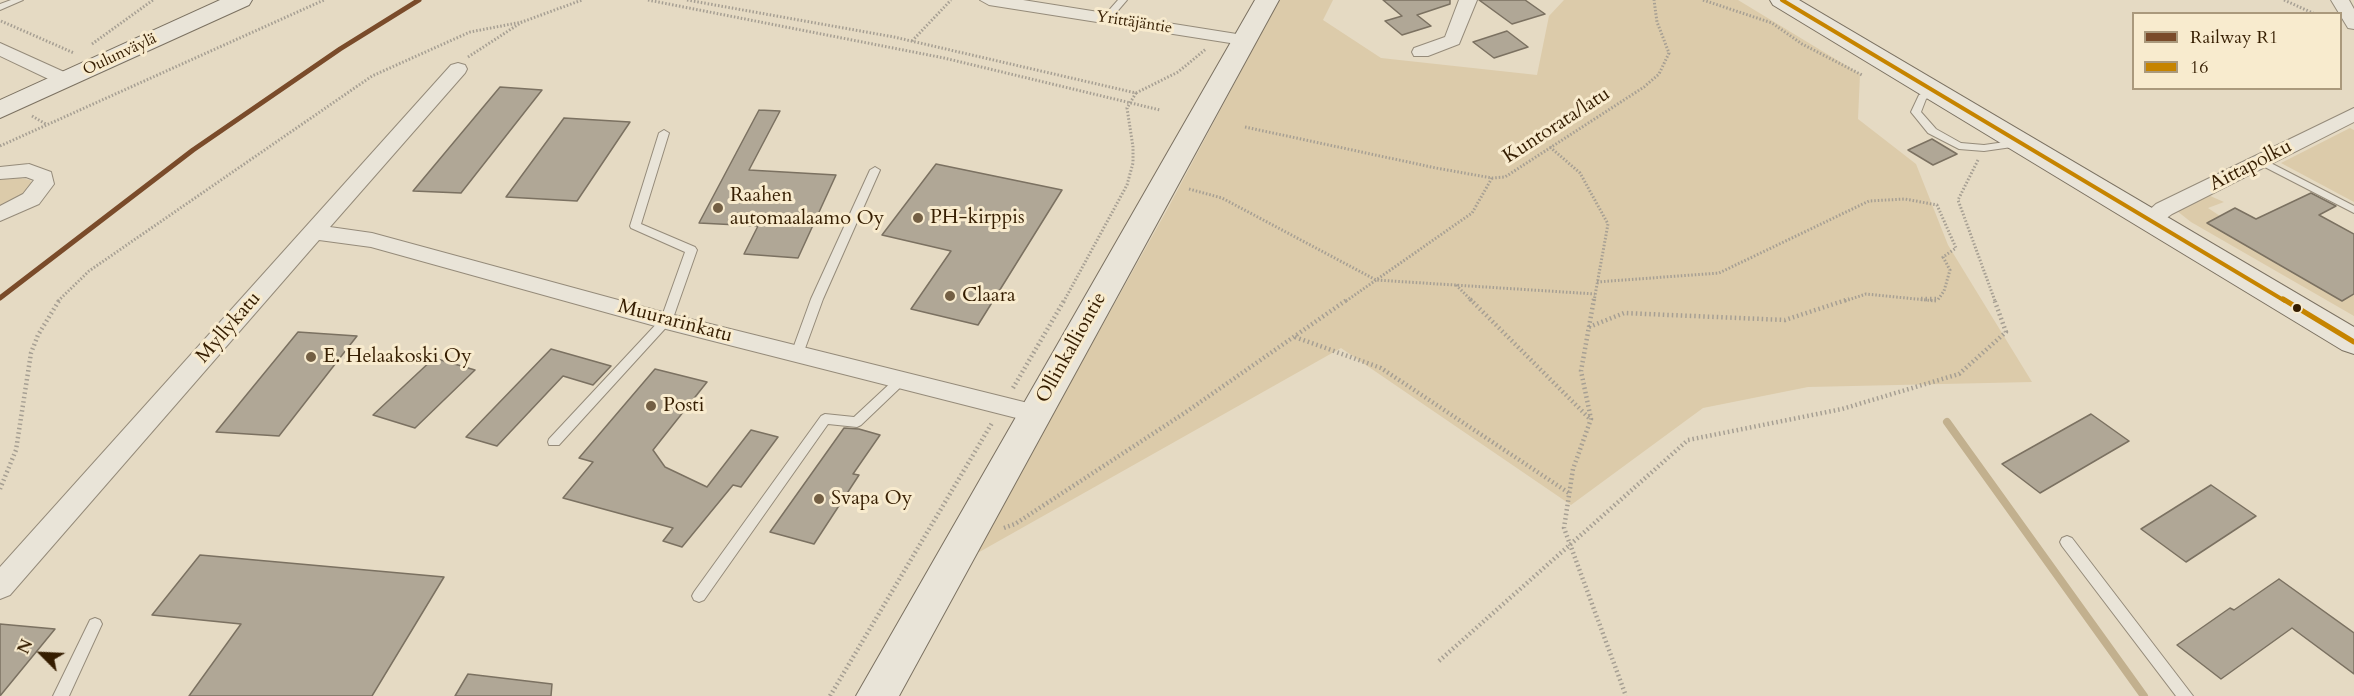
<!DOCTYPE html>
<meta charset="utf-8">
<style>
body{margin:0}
#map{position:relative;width:2354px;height:696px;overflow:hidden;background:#e5dac3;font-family:Cardo,serif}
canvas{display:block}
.legend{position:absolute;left:2132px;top:12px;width:210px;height:78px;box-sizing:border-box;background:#f8ebce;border:2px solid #aa997c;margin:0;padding:8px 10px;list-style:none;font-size:18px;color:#351d00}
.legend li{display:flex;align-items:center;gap:12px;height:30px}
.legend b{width:30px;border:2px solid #aa997c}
.north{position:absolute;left:12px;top:624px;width:60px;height:60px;-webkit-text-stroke:4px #f8ebce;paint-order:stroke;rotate:294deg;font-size:16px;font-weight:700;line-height:24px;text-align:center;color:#351d00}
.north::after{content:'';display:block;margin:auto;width:21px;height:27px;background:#351d00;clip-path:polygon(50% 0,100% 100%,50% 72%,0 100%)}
</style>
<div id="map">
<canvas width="2354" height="696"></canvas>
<ul class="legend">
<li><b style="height:8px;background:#7a4b2a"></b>Railway R1</li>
<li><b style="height:8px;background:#c68400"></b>16</li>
</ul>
<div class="north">N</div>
</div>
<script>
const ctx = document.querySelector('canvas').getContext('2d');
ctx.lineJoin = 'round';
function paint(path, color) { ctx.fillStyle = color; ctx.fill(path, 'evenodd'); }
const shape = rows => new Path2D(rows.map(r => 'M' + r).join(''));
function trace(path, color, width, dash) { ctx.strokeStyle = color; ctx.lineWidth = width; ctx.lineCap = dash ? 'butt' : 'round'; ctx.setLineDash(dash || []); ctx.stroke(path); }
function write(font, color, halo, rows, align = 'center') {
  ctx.font = font + ' Cardo,serif'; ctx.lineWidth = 6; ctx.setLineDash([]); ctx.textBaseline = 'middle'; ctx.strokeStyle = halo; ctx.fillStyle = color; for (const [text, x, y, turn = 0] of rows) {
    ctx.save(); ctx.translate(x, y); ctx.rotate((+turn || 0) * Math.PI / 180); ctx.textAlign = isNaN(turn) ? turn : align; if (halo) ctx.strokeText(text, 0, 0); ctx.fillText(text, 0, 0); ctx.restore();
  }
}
const green = shape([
 [1279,0,1333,0,1323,20,1381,58,1537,75,1549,16,1564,0,1738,0,1860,74,1858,119,1916,164,1948,245,2032,382,1808,387,1703,408,1571,505,1341,348,974,555,1168,208],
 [2350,128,2354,130,2354,202,2281,163],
 [15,177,30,180,32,184,26,195,0,208,0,179],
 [2208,195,2224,202,2208,208,2220,216,2207,223,2342,301,2354,294,2354,316,2191,222,2177,211]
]);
const stream = shape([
 [1947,422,2144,696]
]);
const building = shape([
 [1383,0,1450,0,1450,4,1417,15,1431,26,1402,35,1385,21,1402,16,1383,0],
 [1479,0,1525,0,1545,14,1512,24,1479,0],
 [1507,31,1528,47,1494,58,1473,42,1507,31],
 [500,87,542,90,461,193,413,191,500,87],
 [759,110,780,111,749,170,836,175,798,258,744,254,758,226,699,223,759,110],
 [564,118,630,122,577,201,506,197,564,118],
 [1932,139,1957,154,1933,165,1908,150,1932,139],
 [936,164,1062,190,978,325,911,309,951,251,882,235,936,164],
 [2311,193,2336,206,2319,215,2354,234,2354,294,2342,301,2207,223,2235,208,2256,219,2311,193],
 [298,332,357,336,279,436,216,432,298,332],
 [551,349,611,366,593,385,563,376,497,446,466,437,551,349],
 [434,358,475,370,415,428,373,415,434,358],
 [655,369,707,382,653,450,665,467,707,487,751,430,778,437,741,487,733,485,682,547,663,541,673,528,563,498,593,462,579,458,655,369],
 [2091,414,2129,441,2040,493,2002,464,2091,414],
 [844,428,859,429,880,435,853,474,859,475,814,544,770,532,844,428],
 [2211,485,2256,516,2186,562,2141,529,2211,485],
 [200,555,444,577,372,696,189,696,241,624,152,615,200,555],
 [2279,579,2354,633,2354,674,2292,628,2221,679,2177,645,2230,608,2234,610,2279,579],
 [0,624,55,629,0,696,0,624],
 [468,674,552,684,551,696,455,696,468,674]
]);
const pathFar1 = shape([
 [648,0,944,58,1160,110],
 [687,0,894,37,1136,93,1127,108,1133,147,1133,163,1127,185,1064,301],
 [1703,0,1772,23,1802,44,1862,75],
 [2284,0,2315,14],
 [1,21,74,53],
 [912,41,951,0],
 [92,44,153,0],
 [468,57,522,22,582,0],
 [1136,93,1178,72,1206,49],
 [32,116,46,124],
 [1245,127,1436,168,1492,178,1505,177,1644,87,1659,74,1669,53,1657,22,1654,0],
 [0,146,324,0],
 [1550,147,1580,173,1608,224,1594,301],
 [1978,160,1958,200,1995,301],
 [1189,189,1222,198,1376,280,1595,294],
 [1597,282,1719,273,1869,201,1905,199,1937,205,1956,248,1943,257,1950,270,1944,291,1937,301],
 [1456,285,1472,301],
 [58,301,89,271,372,76,470,32,522,22],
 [1346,301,1472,213,1492,178],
 [1845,301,1866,294,1936,301]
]);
const path = shape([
 [1470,299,1590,419],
 [1594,299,1581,371,1591,419,1573,469,1564,528,1626,696],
 [1921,299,1938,299],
 [1589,327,1624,313,1785,320,1849,299],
 [1295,337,1381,368,1569,493],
 [1013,388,1065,299],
 [0,489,16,450,31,353,38,335,60,299],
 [1004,528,1015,524,1186,412,1348,299],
 [1439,661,1688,440,1842,409,1959,374,2006,332,1994,299],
 [830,696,992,423]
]);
const lane = shape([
 [11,0,23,0,0,10,0,4,11,0],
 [1118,0,1127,0,1109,21,1103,21,1103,17,1118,0],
 [1934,88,1939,91,1926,99,1921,112,1936,129,1961,143,1984,145,2019,140,2024,143,2019,146,1984,151,1959,149,1928,133,1911,112,1919,95,1934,88],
 [664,130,669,133,641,224,695,247,697,250,672,321,559,445,549,445,548,442,549,439,661,319,685,252,631,228,630,226,659,133,664,130],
 [2261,158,2354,206,2354,213,2257,163,2256,161,2261,158],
 [875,167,880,170,823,299,803,354,801,357,793,357,791,354,811,299,870,170,875,167],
 [901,376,907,380,905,383,861,425,857,427,828,424,704,600,699,602,694,600,692,596,694,592,821,416,825,414,854,417,897,377,901,376],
 [2067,536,2072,538,2193,696,2176,696,2062,546,2060,542,2062,538,2067,536],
 [95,618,100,620,102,624,69,696,53,696,90,620,95,618]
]);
const street = shape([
 [980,0,1023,0,1243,35,1252,40,1243,45,989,5,980,0],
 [1459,0,1477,0,1459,44,1428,56,1414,56,1412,52,1414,48,1445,37,1459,0],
 [2331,0,2349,0,2354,9,2354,29,2348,28,2331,0],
 [0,43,73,76,76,80,66,86,59,84,0,56,0,43],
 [458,63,465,65,467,69,465,73,330,227,372,233,666,313,1036,405,1045,407,1049,414,1045,421,1036,423,666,329,371,247,319,240,10,595,0,599,0,567,451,65,458,63],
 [2354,108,2354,122,2172,214,2157,225,2141,225,2138,220,2156,204,2354,108],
 [29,164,51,172,54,184,39,204,0,221,0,206,23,194,34,180,26,177,0,179,0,167,29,164]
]);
const secondary = shape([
 [220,0,252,0,249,5,0,118,0,100,220,0],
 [1255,0,1279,0,899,696,856,696,1255,0],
 [1770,0,1799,0,2354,327,2354,354,2342,350,1773,5,1770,0]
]);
const bus1Far1 = shape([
 [1782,0,2285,301]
]);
const bus1 = shape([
 [2283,299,2354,342]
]);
const rail1 = shape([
 [0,298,193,150,340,49,419,0]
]);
const markers = [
 [718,208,6,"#735f44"],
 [918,218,6,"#735f44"],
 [950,296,6,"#735f44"],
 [2297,308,5,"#351d00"],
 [311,357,6,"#735f44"],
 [651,406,6,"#735f44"],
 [819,499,6,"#735f44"]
];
const farStreetnames = [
 ["Yrittäjäntie",1134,23,9],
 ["Oulunväylä",120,55,-25]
];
const streetNames = [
 ["Kuntorata/latu",1557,126,-33],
 ["Aittapolku",2251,166,-27],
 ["Muurarinkatu",675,322,15],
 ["Myllykatu",229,328,-49],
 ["Ollinkalliontie",1072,348,-61]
];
const poiNames = [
 ["Raahen",730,196],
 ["automaalaamo Oy",730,219],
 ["PH-kirppis",930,218],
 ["Claara",962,296],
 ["E. Helaakoski Oy",323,357],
 ["Posti",663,406],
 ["Svapa Oy",831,499]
];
paint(green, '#dccbaa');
trace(stream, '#c2b08e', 8);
paint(building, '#b0a796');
trace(building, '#7b7161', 1.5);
trace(lane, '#958b7a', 2);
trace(street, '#958b7a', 2);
trace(secondary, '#7b7161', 2);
trace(pathFar1, '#a69f93', 3, [1.5, 2]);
trace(path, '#a69f93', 4.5, [1.5, 3]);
paint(lane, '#e9e4d8');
paint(street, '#e9e4d8');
paint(secondary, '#e9e4d8');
trace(bus1Far1, '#c68400', 4);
trace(bus1, '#c68400', 5);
trace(rail1, '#7a4b2a', 5);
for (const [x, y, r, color] of markers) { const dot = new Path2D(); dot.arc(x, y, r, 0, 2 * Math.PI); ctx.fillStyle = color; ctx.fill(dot); trace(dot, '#f8ebce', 2); }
write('16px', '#351d00', '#f8ebce', farStreetnames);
write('20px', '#351d00', '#f8ebce', streetNames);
write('20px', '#351d00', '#f8ebce', poiNames, 'left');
</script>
